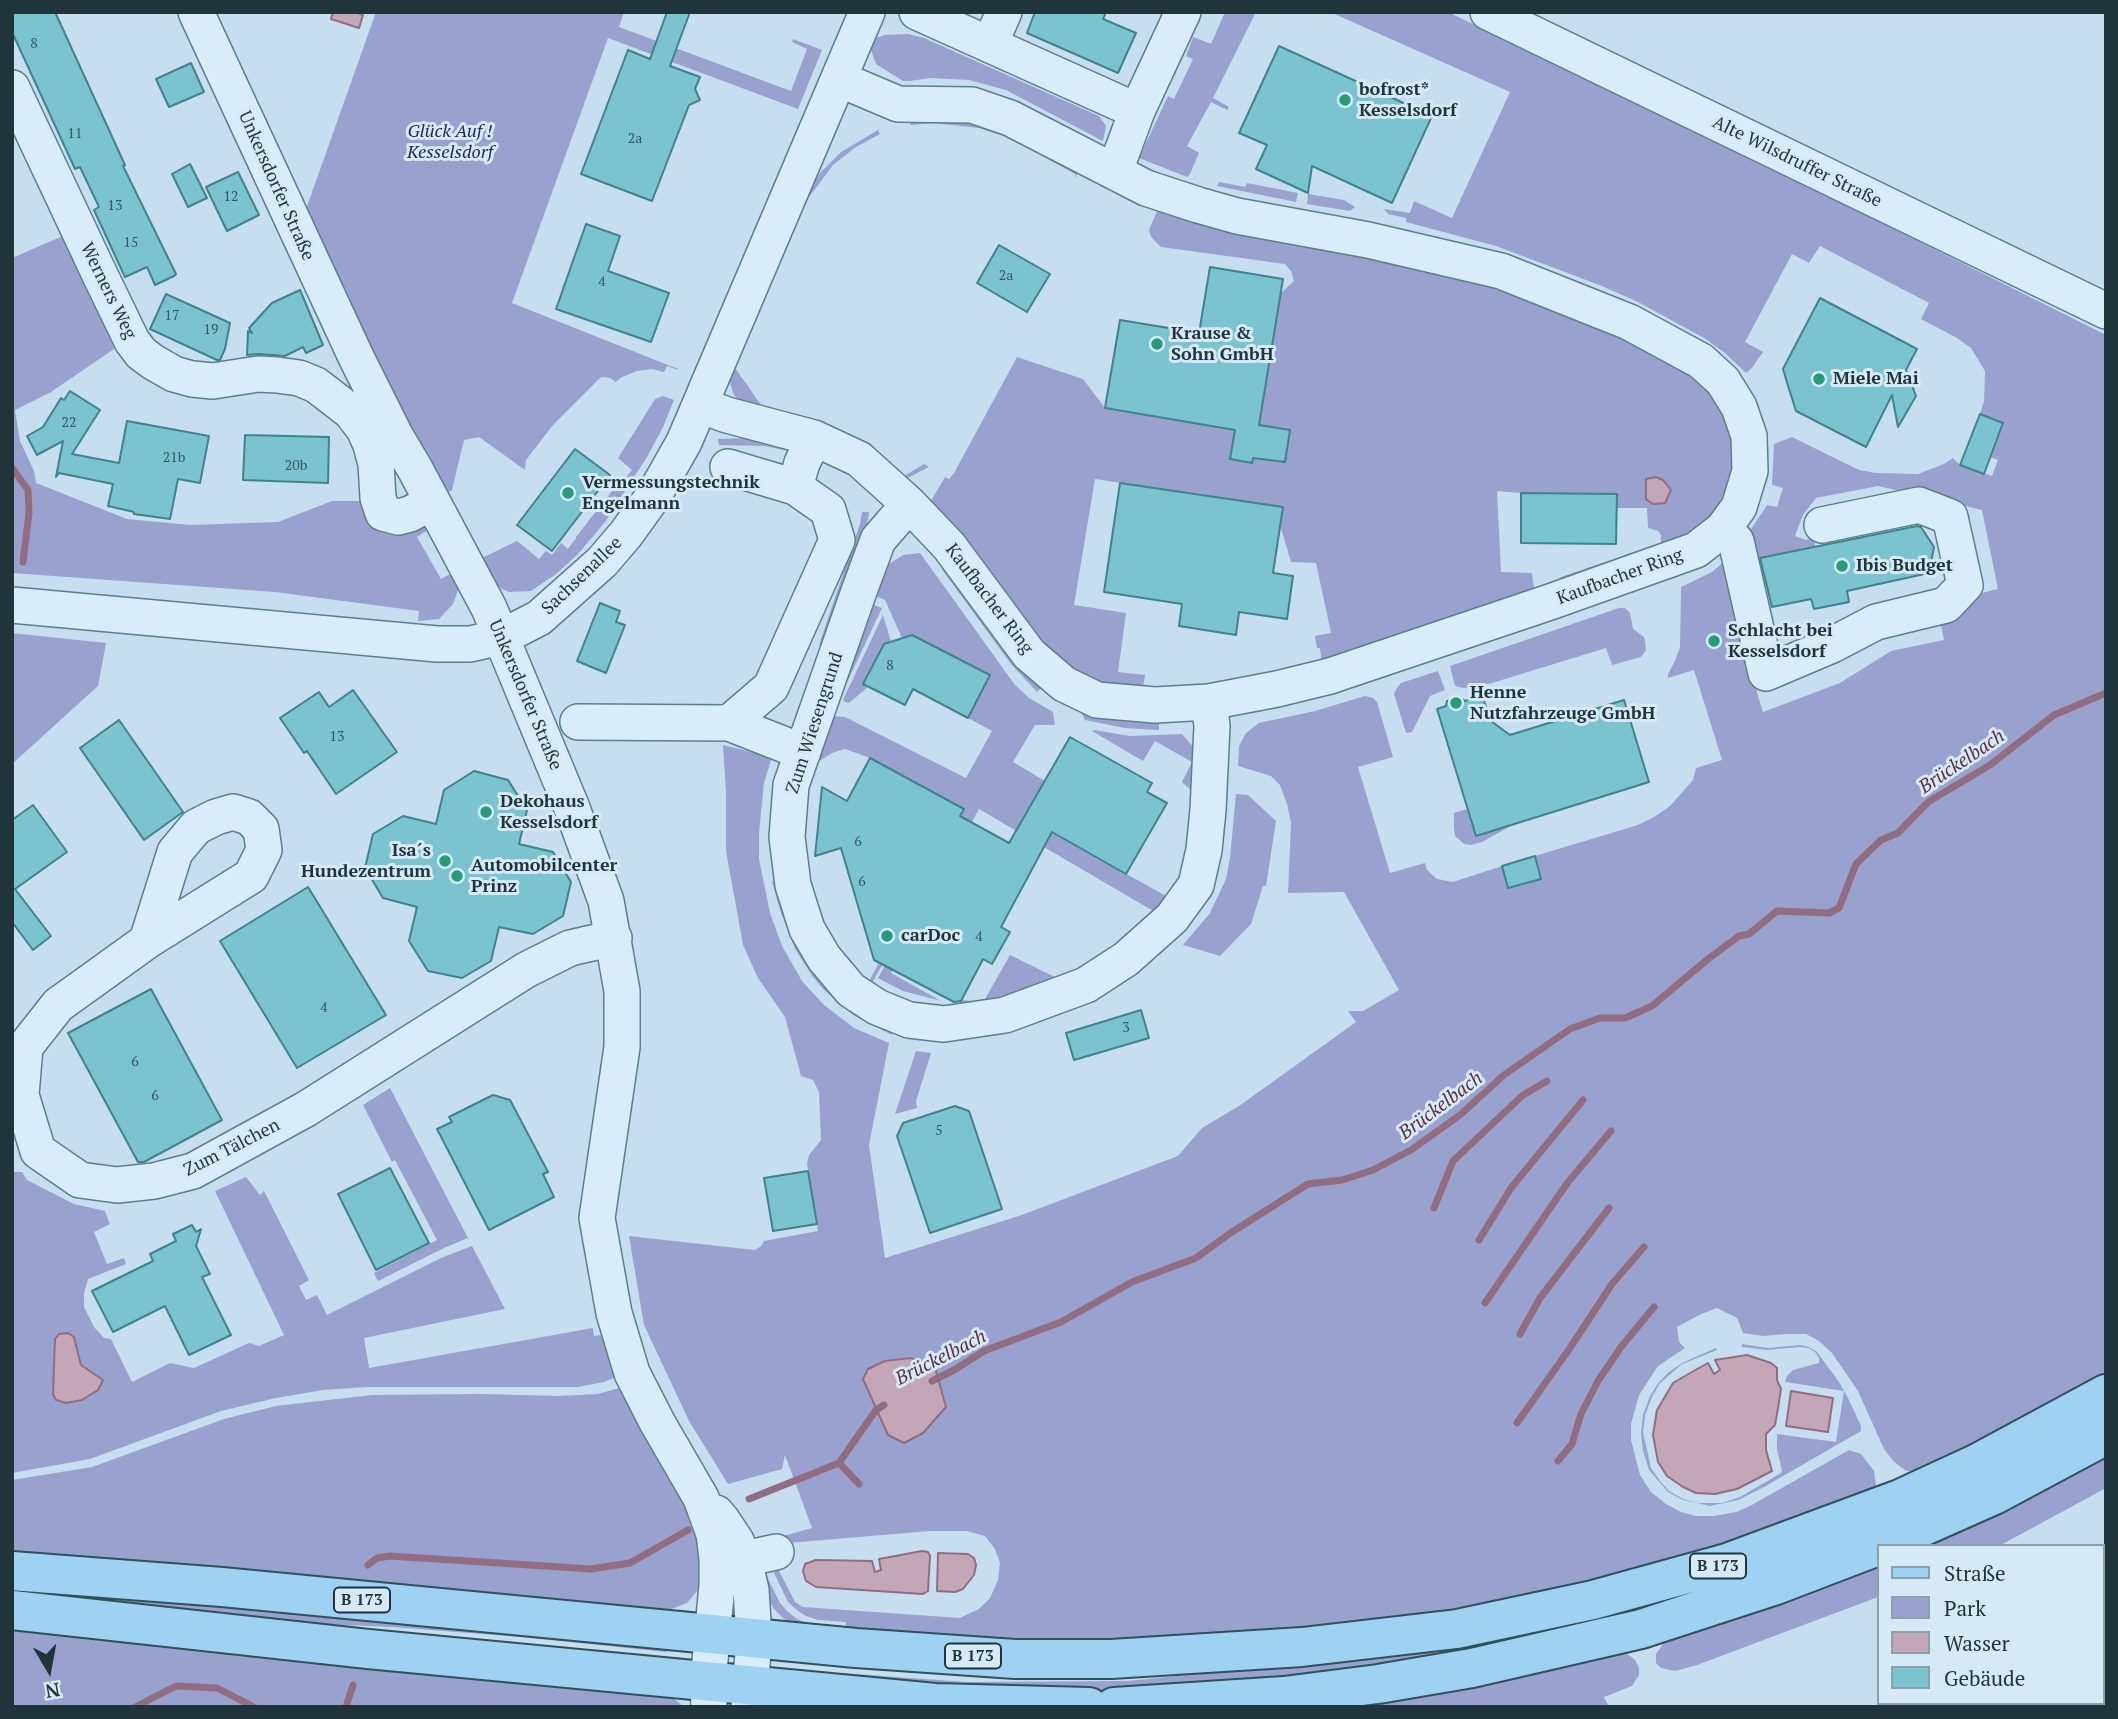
<!DOCTYPE html>
<meta charset="utf-8">
<style>
body{margin:0}
#map{position:relative;width:2118px;height:1719px;overflow:hidden;background:#c6deef;font-family:"PT Serif",serif}
canvas{display:block}
.frame{position:absolute;inset:0;border:14px solid #1f353b;pointer-events:none}
.legend{position:absolute;left:1877px;top:1544px;width:228px;height:161px;box-sizing:border-box;background:#d6e9f6;border:2px solid #8da1ab;margin:0;padding:9px 12px;list-style:none;font-size:21px;color:#1f353b}
.legend li{display:flex;align-items:center;gap:14px;height:35px}
.legend b{width:35px;border:2px solid #8da1ab}
.north{position:absolute;left:14px;top:1635px;width:70px;height:70px;-webkit-text-stroke:5px #d6e9f6;paint-order:stroke;rotate:170deg;font-size:19px;font-weight:700;line-height:28px;text-align:center;color:#1f353b}
.north::after{content:'';display:block;margin:auto;width:24px;height:32px;background:#1f353b;clip-path:polygon(50% 0,100% 100%,50% 72%,0 100%)}
</style>
<div id="map">
<canvas width="2118" height="1719"></canvas>
<div class="frame"></div>
<ul class="legend">
<li><b style="height:9px;background:#9ed1f2"></b>Straße</li>
<li><b style="height:19px;background:#99a2ce"></b>Park</li>
<li><b style="height:19px;background:#c3a7b7"></b>Wasser</li>
<li><b style="height:19px;background:#7bc3ce"></b>Gebäude</li>
</ul>
<div class="north">N</div>
</div>
<script>
const ctx = document.querySelector('canvas').getContext('2d');
ctx.lineJoin = 'round';
function paint(path, color) { ctx.fillStyle = color; ctx.fill(path, 'evenodd'); }
const shape = rows => new Path2D(rows.map(r => 'M' + r).join(''));
function trace(path, color, width, dash) { ctx.strokeStyle = color; ctx.lineWidth = width; ctx.lineCap = dash ? 'butt' : 'round'; ctx.setLineDash(dash || []); ctx.stroke(path); }
function write(font, color, halo, rows, align = 'center') {
  ctx.font = font + ' "PT Serif",serif'; ctx.lineWidth = 6; ctx.setLineDash([]); ctx.textBaseline = 'middle'; ctx.strokeStyle = halo; ctx.fillStyle = color; for (const [text, x, y, turn = 0] of rows) {
    ctx.save(); ctx.translate(x, y); ctx.rotate((+turn || 0) * Math.PI / 180); ctx.textAlign = isNaN(turn) ? turn : align; if (halo) ctx.strokeText(text, 0, 0); ctx.fillText(text, 0, 0); ctx.restore();
  }
}
const green = shape([
 [376,12,624,12,619,27,791,91,807,49,792,42,793,39,822,50,798,109,608,38,512,303,678,369,678,370,667,366,664,372,652,369,637,371,622,377,616,382,610,378,602,377,599,379,553,425,526,460,525,470,479,437,464,440,452,490,447,493,480,559,517,541,539,559,546,551,552,555,561,543,568,549,575,539,576,540,576,537,619,482,621,484,632,470,618,458,655,399,663,396,674,400,663,427,647,457,605,522,578,554,556,574,531,591,509,592,502,589,489,578,369,357,372,349,358,347,305,212],
 [1225,12,1256,12,1213,98,1229,107,1227,110,1211,102,1187,146,1199,153,1190,174,1187,177,1139,158,1168,96,1174,99,1193,59,1186,56,1193,37,1211,44],
 [1330,12,1448,12,1786,175,2106,335,2106,1379,1914,1473,1905,1470,1894,1462,1884,1449,1858,1391,1832,1353,1819,1341,1806,1334,1786,1334,1763,1336,1743,1333,1737,1318,1717,1308,1699,1315,1677,1327,1679,1342,1685,1348,1658,1366,1639,1395,1631,1424,1631,1440,1640,1475,1651,1492,1666,1504,1681,1512,1696,1516,1714,1516,1736,1512,1750,1506,1849,1450,1861,1454,1874,1471,1876,1486,1870,1494,1667,1567,1437,1617,1106,1645,845,1634,846,1622,818,1620,806,1616,798,1611,788,1602,774,1573,778,1569,795,1602,803,1607,960,1618,979,1609,990,1598,998,1580,1000,1563,995,1549,985,1536,967,1531,930,1531,776,1544,776,1538,812,1528,785,1455,782,1469,728,1484,689,1421,644,1325,629,1236,755,1250,761,1246,764,1241,818,1231,807,1163,809,1155,821,1140,819,1092,813,1080,801,1076,785,1017,758,978,743,945,726,851,726,792,723,745,772,757,764,783,759,833,759,859,770,913,782,946,802,981,824,1005,854,1028,889,1043,869,1145,885,1258,1019,1216,1178,1156,1202,1128,1239,1106,1356,1022,1348,1011,1363,1011,1399,990,1344,892,1288,893,1291,823,1287,804,1280,785,1271,776,1238,766,1239,746,1246,733,1259,723,1315,711,1365,696,1373,698,1377,702,1393,757,1358,767,1390,873,1425,863,1427,870,1437,879,1453,882,1502,866,1508,888,1541,879,1535,856,1638,825,1654,817,1670,806,1679,796,1693,780,1696,768,1722,760,1694,670,1668,678,1668,674,1675,661,1680,647,1681,587,1712,572,1729,557,1758,696,1763,712,1840,683,1891,651,1944,640,1940,620,1977,594,1998,589,1982,510,1878,486,1816,498,1803,515,1795,536,1806,540,1814,538,1815,546,1756,559,1743,541,1767,505,1777,507,1783,488,1772,485,1774,444,1792,437,1859,470,1876,473,1918,474,1944,464,1953,458,1960,465,1992,476,1998,460,1990,457,2003,423,1980,414,1984,401,1985,371,1971,348,1957,338,1921,319,1929,303,1820,246,1809,263,1792,254,1745,342,1763,352,1752,368,1746,373,1725,353,1704,338,1638,302,1602,286,1496,246,1406,222,1406,218,1388,214,1384,209,1410,213,1414,201,1452,218,1510,92],
 [908,34,924,38,1099,116,1106,126,1103,141,1006,90,969,80,930,78,910,81,903,81,876,64,871,50,872,39,885,35],
 [942,117,992,126,1077,171,1076,179,1075,174,1010,138,979,128,933,123,911,125,909,120],
 [878,130,880,134,856,147,833,165,804,204,735,368,764,409,871,448,904,476,924,464,929,467,902,481,738,401,733,393,730,382,730,375,809,189,821,172,841,152],
 [1219,182,1245,187,1247,183,1298,193,1296,202,1217,186],
 [1308,194,1344,200,1355,207,1350,211,1307,204],
 [1158,209,1406,262,1508,291,1608,331,1692,375,1707,388,1718,401,1731,432,1735,455,1729,492,1704,529,1559,587,1558,580,1561,577,1661,543,1661,535,1658,531,1648,528,1647,508,1617,508,1616,494,1521,493,1497,491,1501,572,1532,573,1535,596,1322,665,1320,648,1317,648,1315,636,1331,633,1316,563,1291,562,1280,525,1283,507,1095,479,1074,605,1126,613,1118,672,1145,675,1143,687,1133,696,1062,673,928,506,945,477,949,479,954,473,1017,357,1083,379,1105,408,1257,433,1281,293,1294,281,1291,271,1285,264,1161,247,1151,237,1149,230],
 [1265,426,1290,430,1285,462,1260,459],
 [65,235,117,347,51,392,15,410,20,441,34,471,36,483,127,519,190,525,278,522,332,501,361,501,366,516,373,524,423,525,428,530,417,537,441,579,452,573,459,588,453,604,439,619,418,621,419,611,275,592,12,573,12,258],
 [746,438,783,443,797,453,765,446,719,445,718,439],
 [862,512,869,512,868,520,826,647,819,645,860,524],
 [920,553,1015,685,1029,698,1053,712,1055,725,1035,725,1013,762,1045,781,1024,817,1168,897,1155,912,979,809,891,973,941,1001,903,991,878,978,975,801,872,983,869,981,963,809,870,758,845,749,832,753,821,760,814,762,831,716,845,717,966,778,992,731,968,718,990,674,913,635,910,640,902,638,885,600,870,594,878,575,889,564,903,555],
 [946,563,1042,687,1037,692,1011,664,941,568],
 [867,602,882,608,840,697],
 [1619,608,1625,608,1630,613,1633,629,1644,637,1645,641,1646,650,1641,657,1612,665,1606,648,1492,683,1464,688,1455,686,1450,666],
 [883,615,891,642,888,648,883,646,864,684,868,687,849,703,845,702,843,700],
 [12,633,106,643,98,686,12,764],
 [1438,671,1445,690,1430,696,1412,732,1406,733,1394,694,1397,688,1401,683],
 [1080,710,1120,721,1159,722,1159,730,1125,728,1085,720],
 [1094,730,1130,736,1182,734,1195,749,1197,796,1182,782,1192,762,1155,741,1143,761,1092,731],
 [1236,794,1248,795,1276,821,1266,886,1263,886,1251,924,1220,956,1183,945,1210,913,1226,879,1230,858],
 [1467,809,1476,836,1514,824,1482,842,1471,845,1464,844,1455,836,1454,828,1454,813],
 [779,880,891,1031,892,1035,853,1015,823,989,813,977,795,949,780,910,772,881],
 [1010,955,1061,980,996,1001,959,1005,961,1000,972,1001,985,999],
 [916,1051,931,1053,916,1101,917,1108,895,1114],
 [390,1088,468,1238,444,1248,378,1281,374,1273,437,1240,395,1160,392,1162,363,1105],
 [12,1172,22,1172,27,1180,74,1204,105,1211,110,1224,94,1232,107,1264,124,1258,126,1264,88,1279,84,1293,84,1307,94,1327,104,1338,111,1339,132,1382,170,1363,194,1368,249,1343,259,1346,284,1335,215,1191,246,1177,260,1195,264,1191,309,1280,299,1286,306,1300,317,1295,327,1315,441,1258,472,1246,505,1309,364,1338,369,1368,593,1328,594,1336,601,1335,616,1377,604,1382,578,1387,367,1387,323,1390,276,1398,221,1411,90,1459,12,1473],
 [58,1334,74,1337,81,1365,53,1394,55,1339],
 [1742,1344,1768,1348,1800,1345,1809,1347,1817,1352,1839,1382,1848,1398,1861,1426,1861,1431,1764,1487,1738,1500,1710,1506,1683,1500,1668,1492,1649,1470,1643,1451,1641,1433,1643,1415,1650,1396,1659,1382,1669,1372,1682,1363,1709,1351,1716,1348,1717,1350,1682,1364,1660,1383,1652,1397,1645,1415,1643,1432,1651,1468,1660,1481,1669,1491,1683,1499,1697,1503,1722,1503,1740,1497,1781,1473,1782,1470,1777,1450,1777,1434,1836,1442,1844,1391,1785,1382,1787,1376,1793,1370,1819,1363,1819,1358,1816,1353,1809,1348,1799,1347,1767,1350,1742,1347],
 [620,1388,698,1521,703,1584,687,1603,669,1610,653,1612,12,1558,12,1480,92,1467,224,1419,276,1406,372,1395,480,1394,559,1396,597,1394],
 [2106,1452,2106,1488,1999,1546,1916,1546],
 [1878,1561,1878,1597,1697,1665,1675,1671,1661,1668,1656,1663,1656,1654,1666,1640],
 [1767,1565,1681,1601,1440,1659,1167,1690,1066,1693,840,1681,841,1673,966,1682,1128,1681,1312,1662],
 [768,1579,780,1603,787,1611,797,1619,812,1625,794,1625,783,1618,774,1609,763,1589],
 [12,1585,669,1647,666,1652,521,1637,392,1627,299,1623,12,1596],
 [12,1624,663,1694,673,1698,684,1707,12,1707],
 [1620,1648,1635,1660,1639,1668,1639,1675,1632,1686,1604,1697,1609,1707,1310,1707]
]);
const water = shape([
 [333,12,355,12,363,15,359,28,331,19,333,12],
 [1656,477,1663,480,1671,490,1665,503,1653,504,1646,499,1646,479,1656,477],
 [68,1333,74,1337,81,1365,103,1380,98,1390,82,1400,66,1403,56,1400,53,1394,55,1339,59,1334,68,1333],
 [1747,1355,1771,1363,1777,1368,1777,1380,1781,1389,1778,1408,1775,1425,1766,1434,1766,1450,1772,1471,1737,1489,1715,1494,1696,1493,1683,1487,1667,1476,1658,1462,1653,1435,1657,1410,1673,1383,1690,1373,1708,1363,1714,1374,1720,1370,1715,1360,1747,1355],
 [910,1358,934,1364,946,1407,923,1433,904,1443,888,1435,863,1379,868,1369,885,1361,910,1358],
 [1791,1391,1833,1398,1828,1432,1786,1426,1791,1391],
 [922,1551,928,1552,930,1556,928,1591,923,1594,816,1587,806,1581,803,1571,805,1564,816,1560,872,1561,875,1572,881,1570,879,1559,922,1551],
 [938,1553,968,1554,974,1558,976,1565,974,1575,963,1589,955,1592,937,1591,938,1553]
]);
const stream = shape([
 [12,468,28,490,29,513,23,562],
 [1434,1208,1453,1161,1523,1095,1547,1081],
 [1479,1240,1511,1188,1583,1100],
 [1485,1303,1568,1182,1611,1131],
 [1520,1334,1540,1298,1609,1208],
 [932,1381,954,1370,984,1351,1061,1322,1132,1282,1196,1258,1232,1232,1308,1184,1342,1180,1373,1170,1411,1150,1460,1115,1504,1075,1570,1029,1600,1018,1625,1018,1652,1006,1708,959,1739,936,1749,934,1777,911,1829,913,1839,908,1856,864,1881,840,1898,833,1928,802,1990,765,2054,715,2106,693],
 [1517,1423,1570,1348,1612,1284,1644,1247],
 [1558,1461,1572,1444,1581,1414,1598,1381,1621,1347,1654,1307],
 [839,1463,859,1484],
 [749,1499,839,1463,876,1410,884,1405],
 [368,1565,377,1558,390,1556,591,1569,630,1563,688,1530],
 [135,1707,176,1686,217,1688,254,1707],
 [346,1707,353,1685]
]);
const building = shape([
 [12,12,55,12,125,165,123,166,176,274,174,276,155,285,147,267,125,277,94,210,99,207,80,167,75,169,12,32,12,12],
 [667,12,690,12,670,66,700,77,695,89,700,100,689,105,652,201,581,174,628,50,650,59,667,12],
 [1035,12,1106,12,1103,19,1136,33,1118,73,1027,33,1035,12],
 [1279,46,1432,116,1392,203,1312,166,1308,193,1256,169,1267,145,1239,133,1279,46],
 [191,63,204,92,169,107,156,79,191,63],
 [190,164,207,198,188,207,172,174,190,164],
 [238,172,259,215,227,231,206,187,238,172],
 [586,224,620,236,608,271,669,293,651,342,556,309,586,224],
 [999,245,1050,274,1027,312,977,283,999,245],
 [1210,267,1283,279,1259,425,1290,430,1285,462,1253,458,1252,463,1230,459,1235,430,1105,408,1120,320,1199,333,1210,267],
 [300,290,323,345,306,353,303,347,285,356,259,354,247,355,248,331,252,333,249,328,272,303,300,290],
 [166,294,230,323,225,349,220,360,217,360,150,329,166,294],
 [1820,298,1917,349,1906,370,1916,396,1898,427,1892,395,1866,447,1796,411,1789,389,1783,369,1820,298],
 [70,391,100,410,72,454,119,463,127,421,209,436,200,483,178,479,170,519,134,514,134,512,108,506,113,484,59,473,56,477,63,441,37,455,27,436,43,427,61,398,64,400,70,391],
 [1980,414,2003,423,1984,474,1960,465,1980,414],
 [245,435,329,437,328,483,243,480,245,435],
 [575,449,610,475,552,551,517,525,575,449],
 [1120,483,1283,507,1273,573,1293,576,1287,619,1239,612,1236,635,1179,626,1182,604,1104,592,1120,483],
 [1521,493,1617,494,1616,544,1521,543,1521,493],
 [1917,526,1921,527,1934,547,1929,573,1847,591,1849,602,1814,609,1811,599,1772,607,1760,558,1917,526],
 [600,603,620,611,616,622,625,625,606,673,577,661,600,603],
 [912,635,990,675,968,718,913,689,905,705,863,684,884,644,912,635],
 [353,690,397,752,336,794,307,751,304,753,280,718,319,692,329,707,353,690],
 [1482,695,1491,721,1510,735,1624,700,1649,782,1476,836,1437,709,1446,706,1447,701,1459,697,1465,701,1482,695],
 [119,720,183,812,144,840,80,748,119,720],
 [1070,737,1152,783,1147,792,1167,803,1126,874,1052,832,1001,927,1010,932,992,964,983,959,961,1001,954,1002,874,960,841,848,815,856,822,787,847,801,870,758,964,809,960,816,1009,843,1070,737],
 [474,771,508,780,527,810,519,844,553,852,571,882,563,916,533,934,499,927,491,961,462,978,428,971,409,941,417,907,383,898,365,868,373,834,403,816,436,824,444,790,474,771],
 [33,805,67,852,15,889,51,936,33,950,12,922,12,820,33,805],
 [1535,856,1541,879,1508,888,1502,866,1535,856],
 [308,887,386,1015,297,1068,220,941,308,887],
 [151,989,222,1120,144,1162,138,1162,68,1033,151,989],
 [1141,1010,1149,1038,1074,1060,1066,1033,1141,1010],
 [493,1095,510,1100,548,1172,543,1174,554,1197,489,1230,437,1129,452,1122,449,1117,493,1095],
 [955,1106,969,1111,1002,1209,930,1233,897,1136,903,1123,955,1106],
 [390,1168,429,1243,376,1270,338,1194,390,1168],
 [808,1171,817,1224,773,1231,764,1178,808,1171],
 [192,1225,196,1232,201,1229,196,1246,210,1274,202,1277,231,1335,189,1355,165,1306,113,1332,92,1291,153,1261,150,1254,176,1241,173,1234,192,1225]
]);
const minor = shape([
 [196,12,356,357,396,437,415,469,489,608,572,808,606,901,622,991,622,1047,597,1218,614,1313,632,1373,657,1422,701,1498,714,1534,717,1559,717,1585,708,1682,709,1707],
 [917,12,1137,111],
 [1488,12,2106,311],
 [990,44,1004,12],
 [12,88,100,275,132,341,141,353,153,362,174,374,192,379,213,381,258,374,277,375,299,378,316,385,351,412,364,429,371,445,376,464,378,498,383,513,398,517,410,514,432,502],
 [1115,171,1137,111,1183,12],
 [700,405,727,415,814,438,859,459,909,504,949,546,1029,654,1064,684,1097,700,1155,705,1209,702,1277,689,1330,676,1550,602,1696,550,1723,529,1739,507,1750,471,1749,436,1739,407,1723,381,1701,361,1629,322,1501,271,1368,240,1237,216,1198,205,1146,188,1010,118,972,105,898,104,839,79],
 [728,467,795,487],
 [909,504,878,540,858,594,791,785,787,837,793,885,807,929,824,958,851,990,877,1007,909,1020,944,1024,1005,1015,1086,985,1126,959,1172,918,1196,885,1204,850,1208,810,1212,726,1209,702],
 [1723,529,1736,541,1766,673,1832,645,1876,622,1946,605,1965,585,1950,517,1919,505,1822,525],
 [12,605,437,644,470,644,502,637,539,618,602,562,626,534,654,495,684,442,867,12],
 [578,722,729,723,803,752],
 [729,723,771,687,837,540,828,510,795,487,802,463,814,438],
 [147,941,175,852,196,827,216,817,233,812,249,817,261,829,264,850,251,876,147,941,58,1005,25,1047,21,1095,38,1151,80,1180,117,1185,154,1181,193,1171,306,1109,526,970,570,948,614,938],
 [716,1513,722,1520,736,1541,744,1559,751,1590,754,1638,749,1707],
 [744,1559,776,1552]
]);
const major = shape([
 [1879,1546,1994,1495,2106,1435],
 [12,1571,222,1587,856,1648,1015,1659,1111,1659,1302,1647,1457,1629,1593,1600,1727,1563,1900,1499,1978,1463,2106,1394],
 [12,1610,368,1649,935,1703,1089,1707],
 [1114,1707,1284,1696,1378,1684,1472,1668,1641,1629,1776,1585,1878,1546]
]);
const markers = [
 [1345,100,7,"#2a9b79"],
 [1157,344,7,"#2a9b79"],
 [1819,379,7,"#2a9b79"],
 [568,493,7,"#2a9b79"],
 [1842,566,7,"#2a9b79"],
 [1714,641,7,"#2a9b79"],
 [1456,703,7,"#2a9b79"],
 [486,812,7,"#2a9b79"],
 [445,861,7,"#2a9b79"],
 [457,876,7,"#2a9b79"],
 [887,936,7,"#2a9b79"]
];
const numberNames = [
 ["8",34,44],
 ["11",75,134],
 ["2a",635,139],
 ["12",231,197],
 ["13",115,206],
 ["15",131,243],
 ["2a",1006,276],
 ["4",602,282],
 ["17",172,316],
 ["19",211,330],
 ["22",69,423],
 ["21b",174,458],
 ["20b",296,466],
 ["8",890,666],
 ["13",337,737],
 ["6",858,842],
 ["6",862,882],
 ["4",979,937],
 ["4",324,1008],
 ["3",1126,1028],
 ["6",135,1062],
 ["6",155,1096],
 ["5",939,1131]
];
const shields = [
 [1718,1566,56],
 [362,1600,56],
 [973,1656,56]
];
const shieldNames = [
 ["B 173",1718,1566],
 ["B 173",362,1600],
 ["B 173",973,1656]
];
const poiNames = [
 ["bofrost*",1359,90],
 ["Kesselsdorf",1359,111],
 ["Krause &",1171,334],
 ["Sohn GmbH",1171,355],
 ["Miele Mai",1833,379],
 ["Vermessungstechnik",582,483],
 ["Engelmann",582,504],
 ["Ibis Budget",1856,566],
 ["Schlacht bei",1728,631],
 ["Kesselsdorf",1728,652],
 ["Henne",1470,693],
 ["Nutzfahrzeuge GmbH",1470,714],
 ["Dekohaus",500,802],
 ["Kesselsdorf",500,823],
 ["Isa´s",431,851,"right"],
 ["Hundezentrum",431,872,"right"],
 ["Automobilcenter",471,866],
 ["Prinz",471,887],
 ["carDoc",901,936]
];
const parkNames = [
 ["Glück Auf !",450,132],
 ["Kesselsdorf",450,153]
];
const streetNames = [
 ["Alte Wilsdruffer Straße",1797,162,26],
 ["Unkersdorfer Straße",276,186,66],
 ["Werners Weg",108,291,64],
 ["Sachsenallee",582,576,-44],
 ["Kaufbacher Ring",1620,577,-20],
 ["Kaufbacher Ring",989,599,53],
 ["Unkersdorfer Straße",525,695,67],
 ["Zum Wiesengrund",815,723,-72],
 ["Zum Tälchen",232,1148,-27]
];
const waterNames = [
 ["Brückelbach",1962,762,-34],
 ["Brückelbach",1441,1106,-37],
 ["Brückelbach",941,1358,-27]
];
paint(green, '#99a2ce');
paint(water, '#c3a7b7');
trace(water, '#916d81', 2);
trace(stream, '#916d81', 7);
paint(building, '#7bc3ce');
trace(building, '#40838a', 2);
trace(minor, '#5b7f8b', 38);
trace(major, '#2f5159', 42);
trace(minor, '#d9ecf9', 35);
trace(major, '#9ed1f2', 38);
for (const [x, y, r, color] of markers) { const dot = new Path2D(); dot.arc(x, y, r, 0, 2 * Math.PI); ctx.fillStyle = color; ctx.fill(dot); trace(dot, '#d6e9f6', 2.5); }
write('14px', '#365860', null, numberNames);
for (const [x, y, w] of shields) { const box = new Path2D(); box.roundRect(x - w / 2, y - 12.5, w, 25, 5); ctx.fillStyle = '#d6e9f6'; ctx.fill(box); trace(box, '#1f353b', 2); }
write('bold 16px', '#1f353b', null, shieldNames);
write('bold 18px', '#1f353b', '#d6e9f6', poiNames, 'left');
write('italic 18px', '#252757', '#d6e9f6', parkNames);
write('18px', '#1f353b', '#d6e9f6', streetNames);
write('italic 19px', '#5b2e3e', '#d6e9f6', waterNames);
</script>
